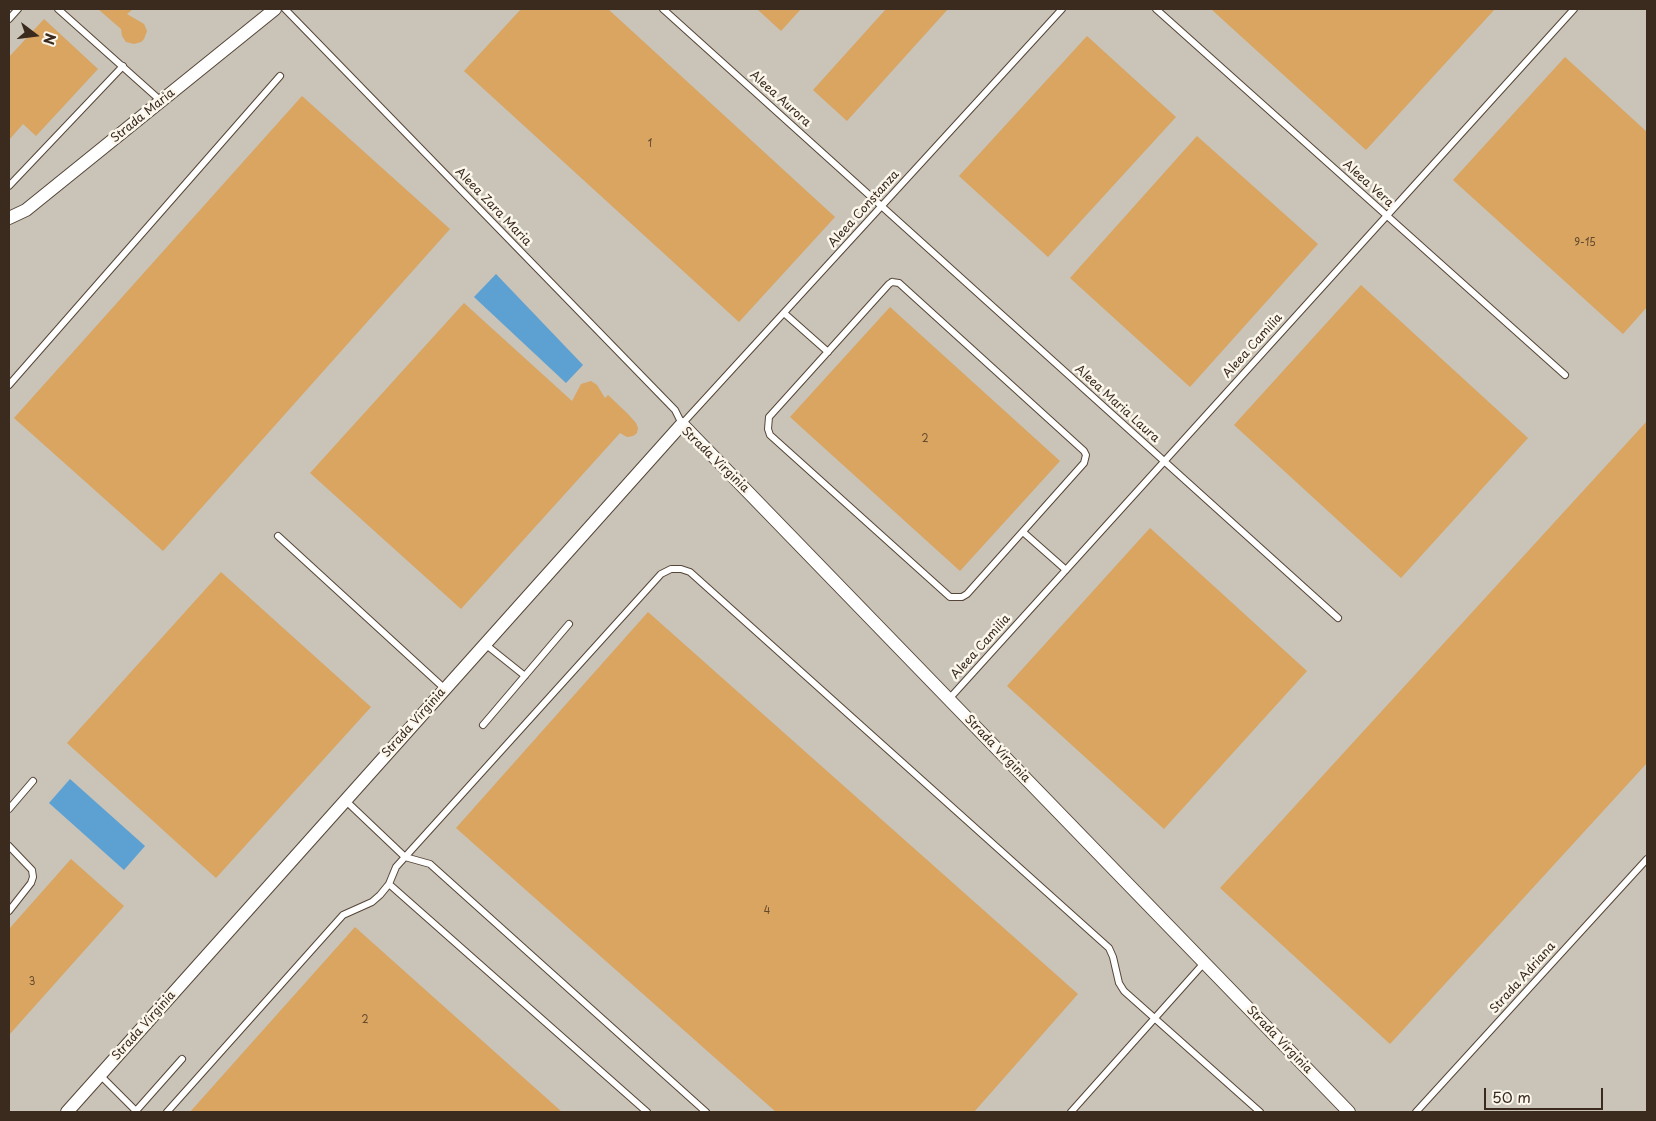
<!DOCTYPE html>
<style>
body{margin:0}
#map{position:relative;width:1656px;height:1121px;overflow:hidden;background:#ede3c3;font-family:"Playpen Sans",sans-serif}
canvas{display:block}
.frame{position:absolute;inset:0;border:10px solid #3b2a1e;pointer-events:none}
.north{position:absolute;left:10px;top:10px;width:50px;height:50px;-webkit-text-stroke:4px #fbf7ec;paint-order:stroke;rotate:105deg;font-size:14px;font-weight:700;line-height:20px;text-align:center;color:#3b2a1e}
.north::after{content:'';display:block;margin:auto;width:18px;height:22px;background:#3b2a1e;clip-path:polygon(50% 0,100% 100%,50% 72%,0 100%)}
.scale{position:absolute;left:1484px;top:1088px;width:119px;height:22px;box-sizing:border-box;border:2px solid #3b2a1e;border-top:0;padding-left:6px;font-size:15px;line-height:18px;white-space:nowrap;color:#3b2a1e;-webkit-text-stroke:4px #fbf7ec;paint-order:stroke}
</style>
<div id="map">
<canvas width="1656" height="1121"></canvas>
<div class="frame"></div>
<div class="north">N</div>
<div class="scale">50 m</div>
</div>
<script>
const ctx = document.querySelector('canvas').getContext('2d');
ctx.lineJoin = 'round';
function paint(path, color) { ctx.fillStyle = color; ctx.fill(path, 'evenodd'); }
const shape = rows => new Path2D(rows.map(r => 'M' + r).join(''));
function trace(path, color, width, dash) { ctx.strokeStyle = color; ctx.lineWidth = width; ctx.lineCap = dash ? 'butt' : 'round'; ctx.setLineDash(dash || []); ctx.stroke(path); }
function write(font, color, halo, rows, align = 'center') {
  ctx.font = font + ' "Playpen Sans",sans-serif'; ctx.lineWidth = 5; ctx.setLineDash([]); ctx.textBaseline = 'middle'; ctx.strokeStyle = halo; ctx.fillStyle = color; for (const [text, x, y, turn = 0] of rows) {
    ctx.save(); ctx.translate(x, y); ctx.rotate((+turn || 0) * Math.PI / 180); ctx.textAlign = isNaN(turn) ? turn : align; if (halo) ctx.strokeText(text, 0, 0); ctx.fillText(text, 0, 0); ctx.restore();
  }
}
const industrial = shape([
 [9,9,1647,9,1647,1112,9,1112]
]);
const water = shape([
 [496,274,583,365,566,383,474,297],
 [70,779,145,846,124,870,49,803]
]);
const building = shape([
 [98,9,133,9,127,14,144,24,147,31,144,39,141,42,134,44,126,42,122,36,121,29],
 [521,9,608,9,835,217,739,322,464,71],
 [757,9,801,9,781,31],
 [886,9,948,9,847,121,813,90],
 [1211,9,1495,9,1366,150],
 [44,19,98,69,36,136,23,124,9,140,9,57],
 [1087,36,1176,117,1048,257,959,176],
 [1565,57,1647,132,1647,307,1623,334,1453,180],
 [302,96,450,229,163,551,14,418],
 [1197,136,1318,244,1190,387,1070,278],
 [1361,285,1528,438,1401,578,1234,425],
 [464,303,572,401,581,384,591,381,597,385,605,398,608,395,628,414,636,423,638,428,637,433,633,436,627,437,620,433,461,609,310,473],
 [890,307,1060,461,960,571,790,417],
 [1647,421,1647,763,1390,1044,1220,888],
 [1150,528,1307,671,1164,829,1007,686],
 [221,572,371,707,216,878,67,743],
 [648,612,1078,994,974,1112,776,1112,456,828],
 [71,859,124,906,9,1035,9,929],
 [355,927,562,1112,190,1112]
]);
const lane = shape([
 [58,9,161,101],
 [285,9,675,410,682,424,1062,9],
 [663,9,1338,618],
 [1156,9,1565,375],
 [9,19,18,9],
 [9,186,123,66],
 [892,282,899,283,1084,451,1086,455,1084,463,967,594,962,597,950,597,770,435,768,429,769,417,889,284,892,282],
 [784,313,828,352],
 [9,385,280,76],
 [1023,532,1066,570],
 [278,536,445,689],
 [485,644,525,676],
 [949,699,1574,9],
 [483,725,569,624],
 [345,800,405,857,430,864,706,1112],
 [9,809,33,781],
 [9,846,32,870,33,877,31,883,9,911],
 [389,884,647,1112],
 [100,1075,136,1111],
 [135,1112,182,1059],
 [167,1112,343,915,372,902,380,895,389,884,396,867,405,857,661,574,671,569,681,569,690,572,1109,948,1113,957,1119,983,1124,991,1260,1112],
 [1071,1112,1204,963],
 [1416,1112,1647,859]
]);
const street = shape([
 [9,218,26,210,275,9],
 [67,1112,682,424,1349,1112]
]);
const numberNames = [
 ["1",650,144],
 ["9-15",1585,243],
 ["2",925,439],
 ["4",767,911],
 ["3",32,982],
 ["2",365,1020]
];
const streetNames = [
 ["Aleea Aurora",780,99,42],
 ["Strada Maria",143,116,-39],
 ["Aleea Vera",1368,184,42],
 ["Aleea Zara Maria",493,207,46],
 ["Aleea Constanza",864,209,-48],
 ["Aleea Camilia",1253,346,-48],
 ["Aleea Maria Laura",1117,404,42],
 ["Strada Virginia",715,460,44],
 ["Aleea Camilia",981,647,-48],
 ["Strada Virginia",414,723,-48],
 ["Strada Virginia",997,749,46],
 ["Strada Adriana",1523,978,-48],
 ["Strada Virginia",144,1026,-48],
 ["Strada Virginia",1279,1040,46]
];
paint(industrial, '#c9c3b8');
paint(water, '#5da1d2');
paint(building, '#d9a560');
trace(lane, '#564637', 8);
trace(street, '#564637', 14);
trace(lane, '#fff', 6);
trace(street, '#fff', 12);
write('10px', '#62492e', null, numberNames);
write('12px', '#3b2a1e', '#fbf7ec', streetNames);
</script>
